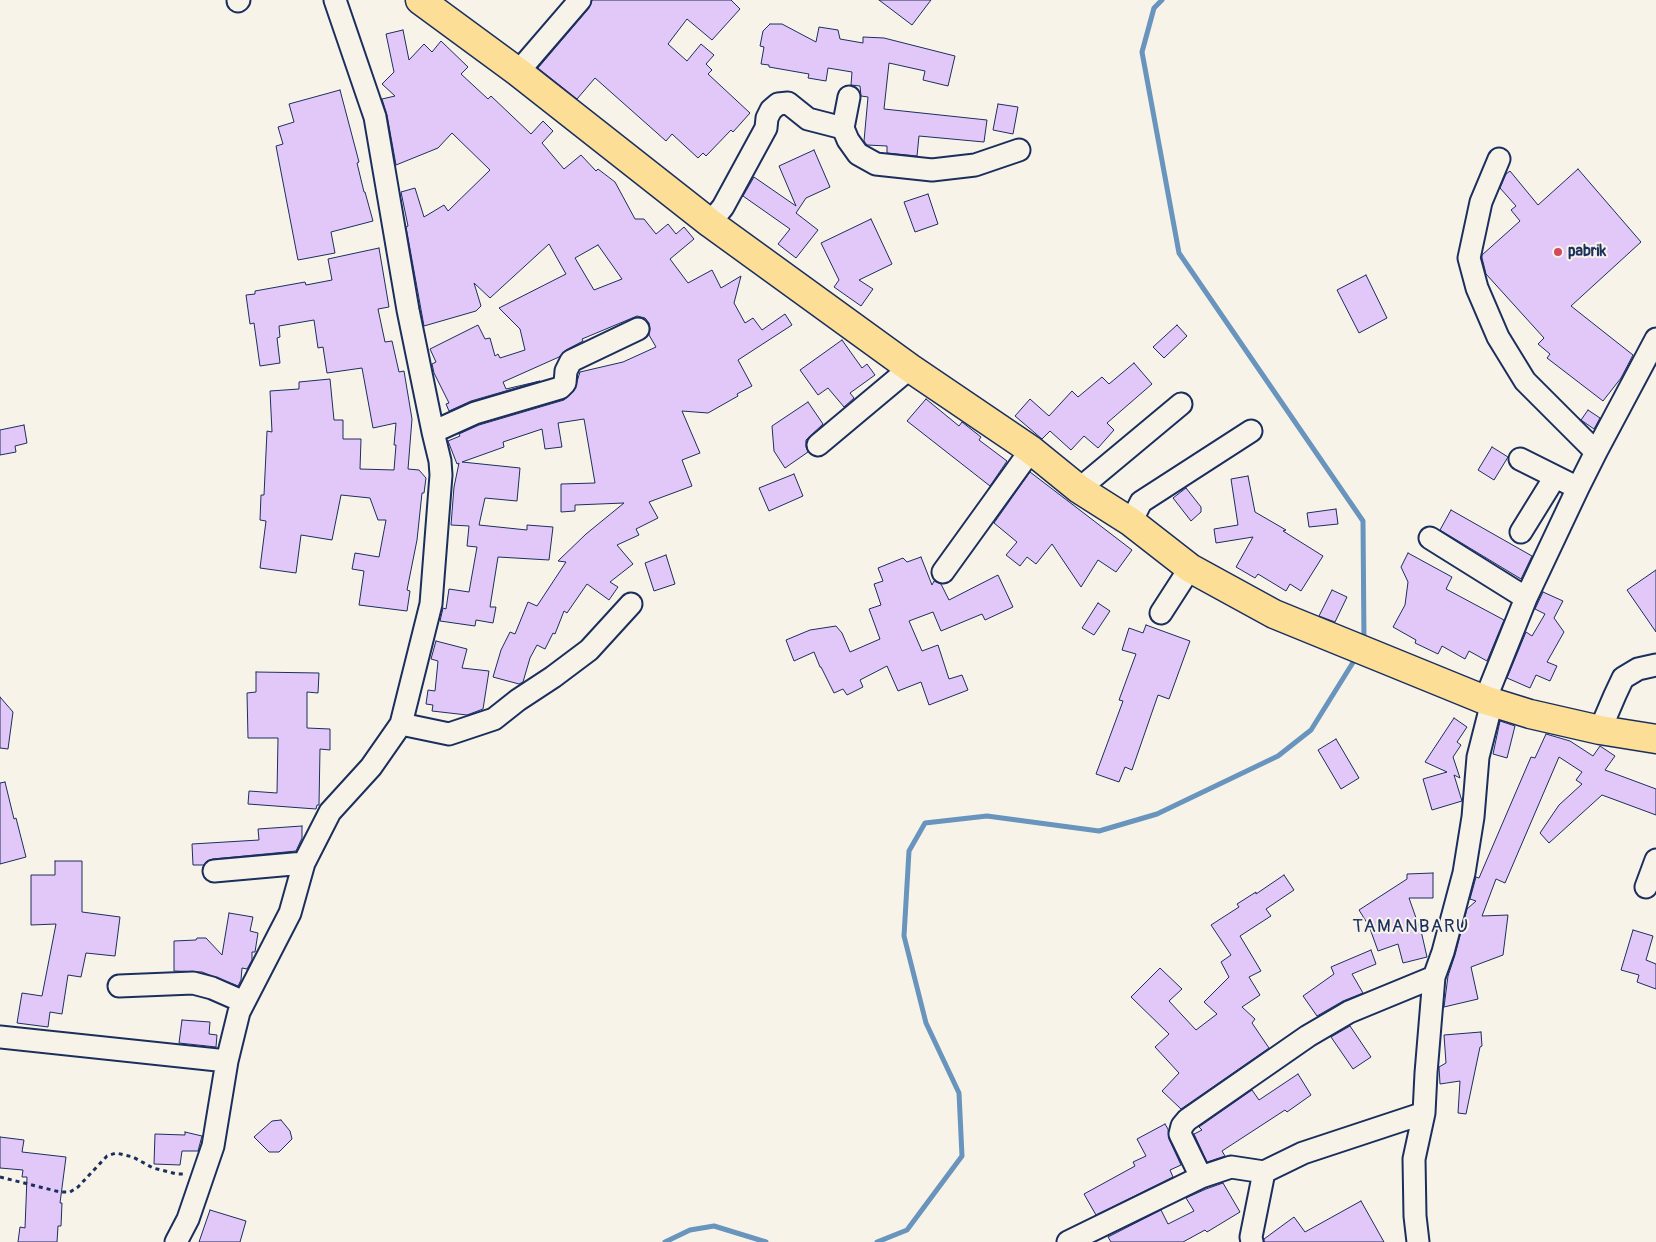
<!DOCTYPE html>
<style>
body{margin:0}
canvas{display:block;background:#f7f3e8}
</style>
<canvas width="1656" height="1242"></canvas>
<script>
const ctx = document.querySelector('canvas').getContext('2d');
ctx.lineJoin = 'round';
const shape = rows => new Path2D(rows.map(r => 'M' + r).join(''));
function trace(path, color, width, dash) { ctx.strokeStyle = color; ctx.lineWidth = width; ctx.lineCap = dash ? 'butt' : 'round'; ctx.setLineDash(dash || []); ctx.stroke(path); }
function paint(path, color) { ctx.fillStyle = color; ctx.fill(path, 'evenodd'); }
function write(font, color, halo, rows, align = 'center') {
  ctx.font = font + ' Pangolin,sans-serif'; ctx.lineWidth = 4; ctx.setLineDash([]); ctx.textBaseline = 'middle'; ctx.strokeStyle = halo; ctx.fillStyle = color; for (const [text, x, y, turn = 0] of rows) {
    ctx.save(); ctx.translate(x, y); ctx.rotate((+turn || 0) * Math.PI / 180); ctx.textAlign = isNaN(turn) ? turn : align; if (halo) ctx.strokeText(text, 0, 0); ctx.fillText(text, 0, 0); ctx.restore();
  }
}
const stream = shape([
 [1162,0,1154,8,1142,52,1179,253,1363,521,1364,642],
 [665,1242,690,1230,714,1226,766,1242],
 [877,1242,907,1230,962,1156,959,1093,926,1023,904,936,909,851,925,823,987,816,1099,831,1157,814,1278,756,1311,730,1357,656]
]);
const building = shape([
 [592,0,731,0,740,9,712,40,687,19,668,44,687,61,701,44,714,55,706,64,712,70,708,74,750,113,733,132,731,130,706,156,703,153,698,158,672,134,666,141,595,78,577,99,538,68,589,8,592,0],
 [879,0,931,0,912,25,879,0],
 [770,24,782,24,816,42,819,27,838,30,840,39,863,43,863,37,884,38,955,56,948,86,923,80,925,71,889,63,884,109,987,120,984,142,919,136,917,156,887,153,887,146,867,145,864,141,868,97,861,96,860,86,851,85,852,72,828,68,826,81,808,78,809,74,769,67,769,65,761,64,764,47,760,46,763,31,770,24],
 [403,30,409,60,424,44,432,52,441,41,468,67,461,74,488,99,491,96,531,134,543,121,553,131,542,143,564,169,581,155,596,171,598,169,615,182,635,219,644,219,656,234,668,224,676,234,684,227,694,239,670,259,688,283,712,270,721,288,741,276,734,303,745,323,753,318,762,330,785,314,792,325,738,360,752,386,737,394,738,396,708,413,682,411,700,453,682,460,692,486,649,502,658,518,636,529,639,535,617,545,633,564,610,582,618,587,609,600,587,584,567,613,564,611,555,634,553,633,545,649,537,645,530,658,523,682,519,684,493,677,501,650,510,632,515,634,528,602,537,606,566,562,558,561,586,534,624,503,575,505,575,511,561,512,561,484,595,483,584,419,558,423,562,447,545,449,542,429,503,442,504,447,462,462,520,468,517,501,485,498,479,525,527,530,527,525,553,527,549,560,498,557,490,607,496,607,493,623,476,620,475,626,440,621,443,608,446,609,449,589,469,592,477,547,467,546,469,526,451,525,454,487,459,463,457,464,448,441,460,436,459,434,479,425,564,400,574,391,580,372,623,362,656,347,649,335,650,329,649,323,645,318,637,316,582,339,583,341,566,350,559,357,503,382,506,389,540,381,471,401,449,411,446,404,449,403,434,373,432,364,436,362,430,349,478,325,485,339,490,338,495,356,498,354,500,358,525,350,520,329,499,308,566,274,549,244,490,298,474,283,481,306,476,311,424,326,406,227,408,226,401,192,415,188,424,217,444,205,448,211,490,170,452,133,438,148,396,165,387,115,382,99,395,96,382,84,394,72,386,34,403,30],
 [598,245,622,279,594,290,575,258,598,245],
 [340,90,359,162,357,163,364,192,365,192,373,221,331,232,335,253,298,260,276,146,283,144,278,127,294,122,289,104,340,90],
 [998,104,1018,107,1013,134,993,130,998,104],
 [814,150,830,187,806,198,796,213,818,230,796,258,778,244,790,229,743,196,754,177,796,206,779,166,814,150],
 [1578,169,1641,242,1571,306,1633,355,1621,378,1603,401,1547,358,1550,354,1538,344,1544,338,1486,274,1482,258,1482,255,1520,221,1511,210,1516,206,1500,188,1506,174,1510,171,1538,205,1578,169],
 [928,194,938,224,915,232,904,202,928,194],
 [871,219,892,264,859,280,873,289,861,306,834,287,839,280,821,243,871,219],
 [379,248,389,307,378,309,385,342,392,341,399,372,404,371,412,419,408,469,419,470,426,478,424,493,422,493,417,540,407,590,410,591,407,611,359,605,364,571,352,569,355,553,379,557,386,520,378,520,370,498,341,495,332,540,301,535,296,573,260,568,266,521,260,520,261,495,264,495,267,431,272,432,270,391,299,389,299,382,330,379,334,420,343,420,343,439,361,439,360,469,394,470,396,445,394,445,396,423,373,428,362,368,327,373,323,347,318,348,314,320,279,326,280,337,277,338,280,363,260,366,254,323,250,324,246,295,255,294,255,291,305,282,306,285,332,280,328,259,379,248],
 [1366,275,1387,318,1359,333,1337,290,1366,275],
 [1177,325,1187,336,1164,358,1153,347,1177,325],
 [842,340,862,368,867,364,875,375,850,393,854,398,844,407,828,388,818,395,800,370,842,340],
 [1134,363,1152,384,1107,423,1114,430,1098,448,1084,436,1071,450,1050,431,1042,439,1015,416,1030,399,1049,416,1072,391,1078,397,1102,377,1109,384,1134,363],
 [926,399,959,426,962,422,967,426,981,437,979,440,1007,461,990,486,907,421,926,399],
 [808,402,823,424,806,440,806,447,808,452,785,468,774,451,772,426,808,402],
 [1588,410,1600,418,1594,429,1581,420,1588,410],
 [24,425,27,443,15,446,16,452,0,455,0,430,24,425],
 [1492,447,1508,457,1494,480,1478,470,1492,447],
 [1030,472,1132,550,1116,572,1098,560,1081,587,1052,544,1036,564,1027,557,1020,566,1006,555,1017,542,994,523,1030,472],
 [794,474,803,496,769,511,759,488,794,474],
 [1248,476,1255,512,1286,530,1283,531,1323,556,1301,591,1290,584,1286,591,1258,574,1255,578,1236,567,1253,537,1216,543,1214,529,1238,525,1231,479,1248,476],
 [1186,488,1201,507,1201,512,1191,521,1173,498,1186,488],
 [1336,509,1338,524,1309,527,1307,513,1336,509],
 [1451,510,1532,556,1521,579,1440,530,1451,510],
 [1408,553,1452,577,1446,589,1504,620,1487,661,1469,651,1465,659,1442,646,1438,654,1415,643,1416,640,1393,627,1405,605,1408,582,1401,567,1408,553],
 [666,555,675,584,654,591,645,563,666,555],
 [921,557,932,585,934,581,941,584,949,600,998,575,1013,607,985,620,982,614,941,631,933,612,909,621,922,651,938,645,949,679,962,675,968,690,929,705,921,682,898,691,887,666,860,680,863,687,847,695,843,689,834,693,821,667,820,667,814,652,794,661,786,640,810,630,836,626,842,633,850,652,880,639,869,609,881,605,874,584,883,581,878,568,903,558,907,562,921,557],
 [1656,570,1656,632,1627,590,1656,570],
 [1332,590,1347,597,1335,622,1319,616,1332,590],
 [1543,592,1563,601,1554,618,1564,632,1547,662,1557,666,1550,681,1536,675,1530,688,1507,678,1526,632,1532,636,1545,614,1535,609,1543,592],
 [1098,603,1110,611,1094,635,1082,628,1098,603],
 [1146,625,1190,641,1169,699,1158,695,1132,770,1125,767,1119,782,1096,774,1123,701,1119,700,1136,654,1122,650,1129,628,1143,633,1146,625],
 [436,641,467,649,462,668,489,671,483,709,467,715,432,711,433,705,426,704,428,690,435,691,438,661,431,659,436,641],
 [256,672,319,673,318,693,307,692,307,728,330,729,330,750,320,749,319,805,317,805,316,809,248,804,249,791,277,793,278,738,248,738,247,693,256,692,256,672],
 [0,697,13,712,8,749,0,748,0,697],
 [1454,718,1467,727,1457,742,1461,745,1453,757,1460,778,1454,775,1462,801,1432,810,1423,779,1447,772,1425,762,1454,718],
 [1500,721,1515,726,1507,758,1493,754,1500,721],
 [1546,734,1570,741,1593,756,1600,746,1615,756,1605,770,1656,789,1656,815,1602,795,1549,843,1540,833,1559,805,1582,784,1576,780,1582,772,1559,757,1505,883,1496,879,1482,916,1508,915,1503,955,1471,967,1478,999,1444,1007,1448,976,1455,955,1467,909,1476,901,1470,899,1476,877,1479,878,1531,757,1535,758,1546,734],
 [1336,739,1359,778,1341,789,1318,750,1336,739],
 [5,782,14,819,16,818,26,857,0,864,0,783,5,782],
 [302,826,302,838,296,851,213,859,207,861,204,865,193,865,192,844,259,840,258,829,302,826],
 [55,861,82,861,82,912,120,917,115,956,86,953,81,977,68,975,62,1014,50,1012,48,1027,17,1023,22,993,42,996,56,924,31,925,31,875,55,875,55,861],
 [1433,873,1433,898,1409,898,1422,935,1427,957,1403,963,1398,944,1378,951,1369,926,1359,910,1407,879,1407,874,1433,873],
 [1284,875,1294,890,1266,909,1271,916,1240,936,1261,971,1249,977,1260,995,1242,1007,1255,1019,1252,1023,1269,1048,1181,1109,1162,1091,1179,1073,1155,1047,1169,1034,1131,997,1160,968,1182,989,1169,1001,1196,1030,1217,1014,1204,1002,1229,977,1221,962,1231,955,1211,925,1239,907,1237,904,1256,892,1256,894,1284,875],
 [229,913,253,917,250,931,258,933,255,952,252,952,252,960,247,969,242,968,241,980,238,986,202,972,174,971,174,941,196,940,197,938,206,938,222,955,229,913],
 [1633,930,1653,936,1646,960,1656,964,1656,989,1637,982,1639,975,1621,970,1633,930],
 [1371,950,1376,964,1352,974,1363,993,1343,1001,1317,1016,1303,996,1334,974,1331,967,1371,950],
 [182,1020,210,1022,209,1034,217,1035,216,1047,179,1043,182,1020],
 [1350,1026,1371,1057,1353,1069,1331,1037,1350,1026],
 [1481,1032,1482,1046,1480,1047,1466,1114,1458,1113,1460,1081,1440,1084,1439,1067,1446,1063,1444,1035,1481,1032],
 [1298,1074,1311,1095,1287,1112,1285,1110,1222,1151,1225,1156,1207,1162,1194,1134,1202,1130,1199,1127,1252,1090,1259,1100,1298,1074],
 [281,1120,290,1131,292,1139,279,1152,269,1152,254,1137,272,1121,281,1120],
 [1165,1124,1168,1129,1169,1139,1181,1165,1170,1170,1173,1177,1096,1215,1084,1194,1135,1166,1133,1162,1146,1156,1137,1139,1165,1124],
 [185,1132,202,1136,198,1151,182,1151,180,1165,154,1164,155,1134,185,1135,185,1132],
 [0,1137,24,1140,22,1152,66,1157,60,1203,62,1203,61,1226,58,1226,57,1242,18,1242,20,1227,25,1228,27,1177,22,1177,23,1170,0,1168,0,1137],
 [1223,1183,1240,1212,1207,1232,1205,1230,1183,1242,1111,1242,1108,1237,1161,1210,1168,1224,1194,1211,1186,1198,1206,1189,1223,1183],
 [1361,1201,1384,1242,1264,1242,1264,1239,1294,1217,1305,1232,1361,1201],
 [210,1210,246,1221,240,1242,199,1242,210,1210]
]);
const path = shape([
 [0,1177,60,1192,70,1192,78,1187,107,1156,116,1153,133,1157,153,1168,177,1174,185,1174]
]);
const minor = shape([
 [238,1,239,0],
 [518,72,580,0],
 [843,128,848,140,858,154,876,164,932,170,975,165,1019,150],
 [1499,159,1481,202,1469,258,1477,288,1498,337,1525,381,1596,452],
 [710,223,723,207,766,128,767,118,771,110,778,104,788,103,808,119,843,128,849,97],
 [433,432,475,413,560,388,565,383,566,371,571,361,638,329],
 [818,445,910,368],
 [1520,459,1578,488],
 [1079,489,1181,404],
 [1131,522,1141,502,1251,431],
 [1521,532,1555,477],
 [1430,538,1526,598],
 [943,572,1031,450],
 [1161,613,1190,568],
 [1485,700,1526,598,1578,488,1596,452,1656,339],
 [401,724,449,734,494,719,518,700,553,677,589,650,631,604],
 [1600,730,1615,695,1623,678,1638,669,1656,665],
 [214,871,304,863],
 [1646,887,1656,860],
 [119,986,193,983,212,988,244,1002],
 [0,1037,227,1061],
 [1201,1177,1180,1134,1182,1126,1187,1120,1308,1036,1349,1012,1434,977],
 [176,1242,188,1219,213,1146,227,1061,239,1012,290,913,304,863,330,812,371,767,401,724,431,604,441,475,440,461,433,432,408,310,375,117,335,0],
 [1068,1242,1201,1177,1231,1167,1264,1172,1303,1153,1424,1113],
 [1252,1242,1251,1237,1264,1172],
 [1418,1242,1415,1216,1414,1159,1424,1113,1426,1073,1434,977,1443,952,1464,873,1473,817,1478,757,1492,702]
]);
const highway = shape([
 [420,0,518,72,710,223,910,368,1031,450,1079,489,1131,522,1190,568,1274,614,1485,700,1530,714,1600,730,1656,739]
]);
const markers = [
 [1558,252,5,"#d1495b"]
];
const poiNames = [
 ["pabrik",1568,252]
];
const quarterNames = [
 ["TAMANBARU",1411,927]
];
trace(stream, '#6894bd', 5);
paint(building, '#e2c8f8');
trace(building, '#1b2f5e', 1);
trace(minor, '#1b2f5e', 25);
trace(highway, '#1b2f5e', 31);
trace(path, '#1b2f5e', 3, [4, 4]);
trace(minor, '#f7f3e8', 21);
trace(highway, '#fcde96', 28);
for (const [x, y, r, color] of markers) { const dot = new Path2D(); dot.arc(x, y, r, 0, 2 * Math.PI); ctx.fillStyle = color; ctx.fill(dot); trace(dot, '#f7f3e8', 2); }
write('bold 16px', '#1b2f5e', '#f7f3e8', poiNames, 'left');
ctx.letterSpacing = '1px';
write('19px', '#1b2f5e', '#f7f3e8', quarterNames);
ctx.letterSpacing = '0px';
</script>
